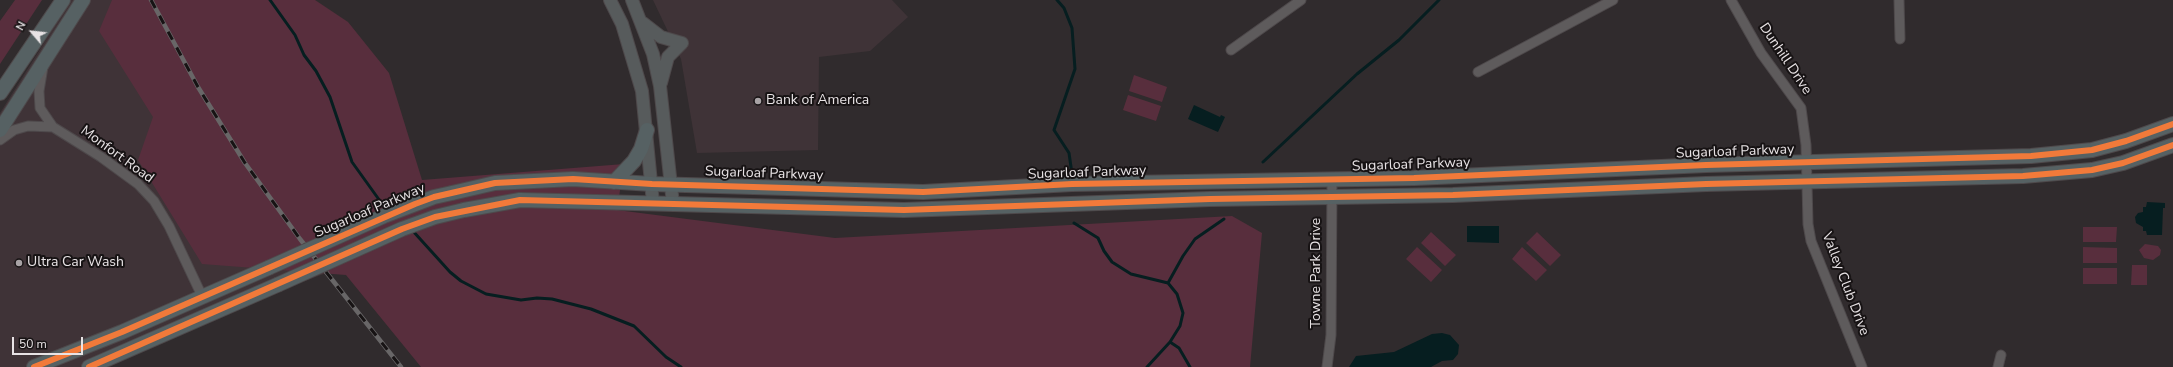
<!DOCTYPE html>
<style>
body{margin:0}
#map{position:relative;width:2173px;height:367px;overflow:hidden;background:#302b2d;font-family:"Nunito Sans",sans-serif}
canvas{display:block}
.north{position:absolute;left:12px;top:12px;width:40px;height:40px;-webkit-text-stroke:3px #171314;paint-order:stroke;rotate:298deg;font-size:11px;font-weight:700;line-height:16px;text-align:center;color:#e8e3e5}
.north::after{content:'';display:block;margin:auto;width:14px;height:18px;background:#e8e3e5;clip-path:polygon(50% 0,100% 100%,50% 72%,0 100%)}
.scale{position:absolute;left:12px;top:337px;width:71px;height:18px;box-sizing:border-box;border:2px solid #e8e3e5;border-top:0;padding-left:5px;font-size:12px;line-height:14px;white-space:nowrap;color:#e8e3e5;-webkit-text-stroke:3px #171314;paint-order:stroke}
</style>
<div id="map">
<canvas width="2173" height="367"></canvas>
<div class="north">N</div>
<div class="scale">50 m</div>
</div>
<script>
const ctx = document.querySelector('canvas').getContext('2d');
ctx.lineJoin = 'round';
function paint(path, color) { ctx.fillStyle = color; ctx.fill(path, 'evenodd'); }
const shape = rows => new Path2D(rows.map(r => 'M' + r).join(''));
function trace(path, color, width, dash) { ctx.strokeStyle = color; ctx.lineWidth = width; ctx.lineCap = dash ? 'butt' : 'round'; ctx.setLineDash(dash || []); ctx.stroke(path); }
function write(font, color, halo, rows, align = 'center') {
  ctx.font = font + ' "Nunito Sans",sans-serif'; ctx.lineWidth = 4; ctx.setLineDash([]); ctx.textBaseline = 'middle'; ctx.strokeStyle = halo; ctx.fillStyle = color; for (const [text, x, y, turn = 0] of rows) {
    ctx.save(); ctx.translate(x, y); ctx.rotate((+turn || 0) * Math.PI / 180); ctx.textAlign = isNaN(turn) ? turn : align; if (halo) ctx.strokeText(text, 0, 0); ctx.fillText(text, 0, 0); ctx.restore();
  }
}
const built = shape([
 [71,0,139,0,329,272,202,320,104,352,107,367,0,367,0,113],
 [653,0,892,0,908,17,870,51,819,57,818,150,697,153,681,59]
]);
const green = shape([
 [15,0,42,0,0,64,0,21],
 [112,0,315,0,348,22,389,73,422,180,624,164,617,210,835,238,1232,216,1262,233,1250,367,421,367,346,275,202,264,138,160,153,117,99,31],
 [1134,75,1167,87,1162,102,1129,91],
 [1128,95,1161,106,1156,121,1123,110],
 [2083,227,2117,227,2116,242,2083,242],
 [1431,232,1456,255,1445,266,1421,243],
 [1537,232,1561,255,1550,266,1526,243],
 [2145,244,2158,246,2161,250,2160,255,2153,260,2144,258,2139,250],
 [1417,247,1442,270,1431,282,1406,259],
 [1522,247,1547,270,1536,281,1512,259],
 [2083,247,2117,248,2117,263,2083,263],
 [2132,265,2147,265,2147,285,2131,285],
 [2083,268,2117,268,2117,284,2083,284]
]);
const water = shape([
 [1194,105,1220,117,1221,115,1225,117,1218,132,1188,119],
 [2147,202,2165,203,2165,208,2163,208,2162,235,2147,235,2146,231,2143,231,2143,227,2136,223,2135,217,2138,213,2143,212,2143,207,2146,207],
 [1467,226,1499,226,1499,243,1467,242],
 [1442,333,1450,335,1459,345,1458,354,1453,360,1442,361,1431,367,1349,367,1356,356,1394,352,1432,334]
]);
const stream = shape([
 [270,0,295,35,304,55,316,71,330,97,352,162,380,201,390,209],
 [1057,0,1064,8,1072,28,1075,69,1054,130,1069,153,1072,174],
 [1263,162,1357,74,1399,40,1439,0],
 [1074,223,1098,238,1104,251,1112,262,1131,274,1168,283,1177,294,1183,313,1180,326,1170,342,1147,367],
 [412,230,450,272,461,281,486,294,521,300,537,298,552,299,591,309,634,326,666,357,681,367],
 [1168,283,1183,256,1195,239,1224,219],
 [1170,342,1179,348,1190,367]
]);
const minor = shape([
 [1731,0,1761,53,1801,108,1806,145,1808,224,1811,241,1862,367],
 [1899,0,1900,39],
 [1231,50,1301,0],
 [43,67,39,91,40,108,53,127],
 [1478,72,1613,0],
 [0,140,14,130,28,126,53,127,101,157,138,184,154,201,169,226,202,296],
 [1327,367,1331,335,1332,179],
 [1998,367,2001,355]
]);
const secondary = shape([
 [610,0,622,24,642,91,653,203],
 [632,0,653,54,660,86,673,204],
 [643,23,661,37,682,43],
 [661,83,668,57,682,43]
]);
const primary = shape([
 [0,93,63,0],
 [0,130,83,0],
 [614,182,634,161,641,149,647,130],
 [452,193,495,183,573,179,652,184,923,192,1072,184,1414,178,1706,165,2031,156,2092,150,2126,141,2173,124],
 [464,210,520,200,904,210,1210,199,1453,195,1706,184,2023,176,2092,170,2123,163,2173,145],
 [34,367,122,332,268,268],
 [89,367,277,285]
]);
const rail = shape([
 [151,0,198,87,245,163,300,239,401,367]
]);
const primaryBridge = shape([
 [268,268,384,216,434,197,452,193],
 [277,285,402,229,435,217,464,210]
]);
const cycleway = shape([
 [34,367,122,332,415,204,434,197,495,183,573,179,652,184,923,192,1072,184,1414,178,1706,165,2031,156,2092,150,2126,141,2173,124],
 [89,367,402,229,435,217,520,200,904,210,1210,199,1453,195,1706,184,2023,176,2092,170,2123,163,2173,145]
]);
const markers = [
 [758,101,4,"#a8a3a5"],
 [19,263,4,"#a8a3a5"]
];
const streetNames = [
 ["Dunhill Drive",1785,59,56],
 ["Sugarloaf Parkway",1735,152,-2],
 ["Monfort Road",117,155,36],
 ["Sugarloaf Parkway",1411,165,-2],
 ["Sugarloaf Parkway",1087,173,-2],
 ["Sugarloaf Parkway",764,174,2],
 ["Sugarloaf Parkway",370,211,-23],
 ["Towne Park Drive",1317,273,-90],
 ["Valley Club Drive",1845,284,69]
];
const poiNames = [
 ["Bank of America",766,101],
 ["Ultra Car Wash",27,263]
];
paint(built, '#3f3337');
paint(green, '#582e3d');
paint(water, '#061e20');
trace(stream, '#061e20', 3);
trace(minor, '#4e494b', 11);
trace(secondary, '#4e494b', 14);
trace(primary, '#4e494b', 16);
trace(minor, '#5e5b5c', 9);
trace(secondary, '#575b5c', 12);
trace(primary, '#566163', 14);
trace(rail, '#686667', 4.5);
trace(rail, '#171314', 3, [9]);
trace(primaryBridge, '#4e494b', 16, []);
trace(primaryBridge, '#566163', 14);
trace(cycleway, '#f17a3a', 6);
for (const [x, y, r, color] of markers) { const dot = new Path2D(); dot.arc(x, y, r, 0, 2 * Math.PI); ctx.fillStyle = color; ctx.fill(dot); trace(dot, '#171314', 1.5); }
write('14px', '#e8e3e5', '#171314', streetNames);
write('14px', '#e8e3e5', '#171314', poiNames, 'left');
</script>
